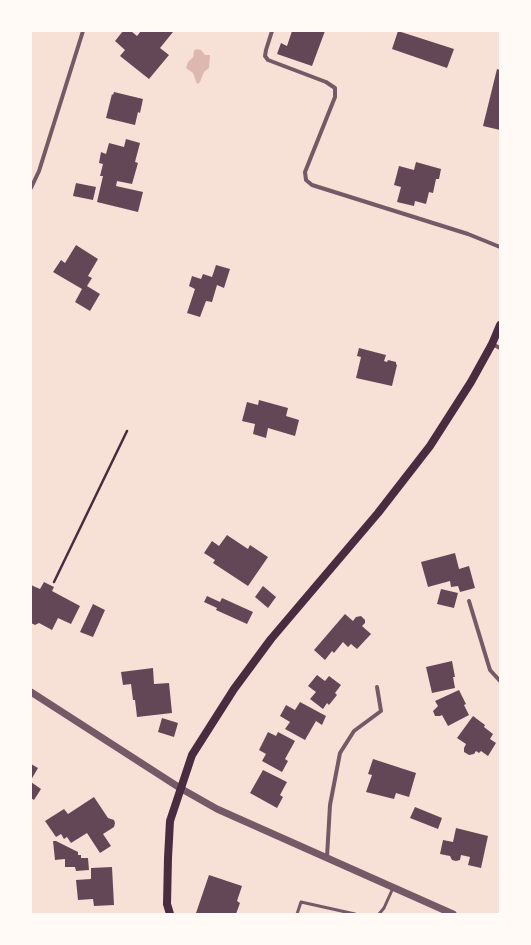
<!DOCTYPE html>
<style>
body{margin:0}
#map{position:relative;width:531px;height:945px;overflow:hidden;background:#f7e1d7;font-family:Quicksand,sans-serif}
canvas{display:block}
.frame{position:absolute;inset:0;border:32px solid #fffaf5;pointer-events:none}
</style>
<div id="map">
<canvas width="531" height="945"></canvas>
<div class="frame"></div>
</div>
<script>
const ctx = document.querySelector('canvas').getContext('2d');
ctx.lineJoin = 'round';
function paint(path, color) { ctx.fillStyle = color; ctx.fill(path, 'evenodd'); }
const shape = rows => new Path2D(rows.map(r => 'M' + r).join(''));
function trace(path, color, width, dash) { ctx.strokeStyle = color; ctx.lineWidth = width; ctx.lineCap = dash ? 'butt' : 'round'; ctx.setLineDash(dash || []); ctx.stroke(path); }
const water = shape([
 [196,49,201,50,205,55,210,55,209,68,204,72,200,82,197,84,193,73,186,68,188,62,193,57,194,51]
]);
const building = shape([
 [123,31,131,31,137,36,141,31,173,32,160,48,169,55,149,79,120,56,125,50,115,41],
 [292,31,325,31,312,66,277,54,281,43,287,46],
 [398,31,454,49,447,68,392,49],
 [497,69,500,70,500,130,483,126],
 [114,92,143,99,140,113,138,112,135,125,106,118,112,94,113,95],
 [126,139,140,143,135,162,138,163,132,184,117,181,116,186,143,192,138,212,97,202,103,176,100,176,103,164,99,163,101,152,106,154,109,143,124,147],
 [416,162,441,169,439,179,436,179,433,193,429,192,426,204,415,201,414,206,397,202,401,187,394,185,399,166,414,170],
 [76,183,96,187,93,200,73,196],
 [76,245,98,259,88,276,92,278,87,286,100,294,90,311,75,302,82,289,53,272,61,260,65,263],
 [216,265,230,269,224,288,217,285,212,302,206,301,200,317,187,313,195,289,189,286,192,276,201,279,203,274,212,277],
 [359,348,386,355,384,361,387,362,388,360,396,362,396,364,397,365,392,386,356,378,361,357,357,356],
 [259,400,288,408,286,416,299,420,295,436,268,428,266,438,253,434,255,424,242,421,247,402,258,405],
 [227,535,248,549,250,545,268,557,248,586,213,563,215,560,204,553,212,541,219,546],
 [455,553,459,569,469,566,475,588,460,592,458,586,451,587,450,581,428,587,421,562],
 [44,582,54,587,52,591,80,606,71,624,58,618,52,630,39,623,35,625,31,623,31,585,40,589],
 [263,586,276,597,268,608,255,597],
 [441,589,458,593,454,608,437,604],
 [207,596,220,602,222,598,253,612,247,624,216,610,217,608,204,602],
 [93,604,105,610,93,637,80,632],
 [345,614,353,621,356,617,361,616,365,620,365,623,362,626,371,634,357,649,351,644,348,647,343,642,334,653,332,651,325,660,314,650],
 [452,661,455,677,453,677,455,688,432,693,426,667],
 [153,668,154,684,169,683,172,713,137,717,135,700,133,700,131,684,123,685,121,672],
 [317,675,325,681,329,676,341,685,335,693,337,695,329,705,327,703,323,709,310,699,316,692,308,686],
 [459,690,466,704,464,705,469,715,448,726,442,715,440,716,435,716,433,711,438,706,435,701],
 [300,702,326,716,322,725,316,721,305,740,285,729,290,722,280,716,286,705,295,710],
 [473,716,485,725,484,727,493,734,490,739,496,743,488,756,481,751,479,753,476,751,474,754,469,755,464,752,464,748,466,744,457,738],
 [162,718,178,723,174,737,158,732],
 [268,732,276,736,278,732,295,741,285,759,288,761,282,772,262,761,266,754,259,750],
 [373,759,416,773,409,797,396,793,394,799,366,792,372,775,368,774],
 [31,764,38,768,31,780],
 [263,770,287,782,280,795,283,797,277,808,250,793],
 [31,782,41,789,34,800,31,798],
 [94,797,108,818,114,820,115,823,114,827,103,834,111,846,100,853,87,833,71,843,67,837,64,839,61,834,56,837,45,821,64,809,68,814],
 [415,807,442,818,438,829,410,818],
 [456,828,488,836,481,868,468,865,470,857,461,855,460,860,456,861,452,860,450,856,440,854,443,840,453,842],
 [53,841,56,841,78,852,78,855,81,855,81,858,88,858,89,870,76,871,75,867,65,867,65,859,55,860],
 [112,867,114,905,94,906,93,899,78,900,76,880,91,879,91,868],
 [209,875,242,886,237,901,240,903,236,914,196,913]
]);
const path = shape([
 [54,582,127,431]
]);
const service = shape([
 [297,914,301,902,355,914],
 [379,914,384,908,393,888]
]);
const minor = shape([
 [272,31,266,50,265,56,268,60,326,82,335,88,335,97,305,172,306,180,312,185,468,234,500,247],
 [31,188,39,171,83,31],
 [492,344,500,348],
 [469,601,490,670,500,681],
 [327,857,330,805,340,753,354,731,381,711,377,687]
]);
const tertiary = shape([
 [31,692,180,788,217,809,453,914]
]);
const secondary = shape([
 [170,914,167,904,168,858,170,821,192,755,234,689,271,639,378,513,430,446,471,382,492,344,500,325]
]);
paint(water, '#dcb8b0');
paint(building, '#644757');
trace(path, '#4a2c40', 2.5);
trace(service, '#755966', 3);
trace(minor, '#755966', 4);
trace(tertiary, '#755966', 7);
trace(secondary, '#4a2c40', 8);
</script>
